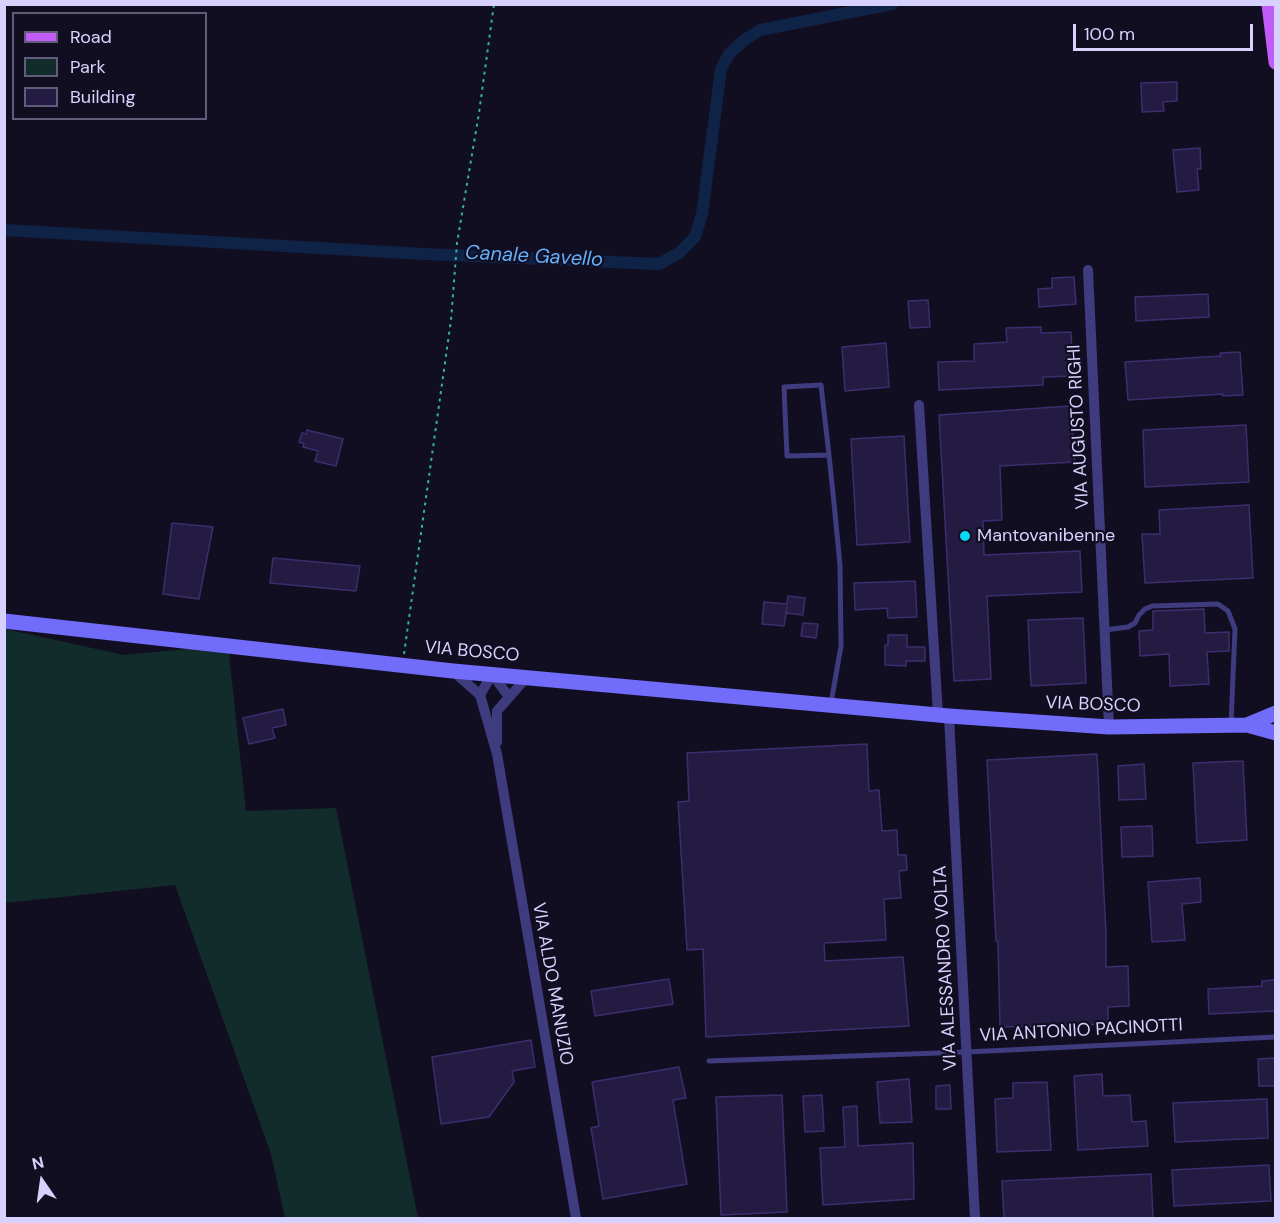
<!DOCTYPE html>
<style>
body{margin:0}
#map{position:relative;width:1280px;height:1223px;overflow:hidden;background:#120e22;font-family:"DM Sans",sans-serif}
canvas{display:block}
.frame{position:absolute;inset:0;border:6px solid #d7d1fd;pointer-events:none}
.legend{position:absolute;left:12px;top:12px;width:195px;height:108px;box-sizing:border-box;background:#120e22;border:2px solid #615c7a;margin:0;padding:8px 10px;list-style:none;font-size:18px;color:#d7d1fd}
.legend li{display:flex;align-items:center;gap:12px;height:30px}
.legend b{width:30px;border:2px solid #615c7a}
.north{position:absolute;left:12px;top:1151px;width:60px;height:60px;-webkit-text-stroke:4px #120e22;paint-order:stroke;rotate:347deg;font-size:16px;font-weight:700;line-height:24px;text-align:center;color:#d7d1fd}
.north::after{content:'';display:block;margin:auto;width:21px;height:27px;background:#d7d1fd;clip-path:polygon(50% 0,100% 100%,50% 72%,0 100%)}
.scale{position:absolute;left:1073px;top:24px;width:180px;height:27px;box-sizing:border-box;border:3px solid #d7d1fd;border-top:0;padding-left:8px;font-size:18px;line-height:21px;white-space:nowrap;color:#d7d1fd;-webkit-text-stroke:4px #120e22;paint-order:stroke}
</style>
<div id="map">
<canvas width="1280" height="1223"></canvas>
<div class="frame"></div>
<ul class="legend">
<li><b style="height:8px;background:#c25cf9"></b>Road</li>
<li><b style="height:16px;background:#122c2b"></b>Park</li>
<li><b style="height:16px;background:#241b42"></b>Building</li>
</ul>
<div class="north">N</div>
<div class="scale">100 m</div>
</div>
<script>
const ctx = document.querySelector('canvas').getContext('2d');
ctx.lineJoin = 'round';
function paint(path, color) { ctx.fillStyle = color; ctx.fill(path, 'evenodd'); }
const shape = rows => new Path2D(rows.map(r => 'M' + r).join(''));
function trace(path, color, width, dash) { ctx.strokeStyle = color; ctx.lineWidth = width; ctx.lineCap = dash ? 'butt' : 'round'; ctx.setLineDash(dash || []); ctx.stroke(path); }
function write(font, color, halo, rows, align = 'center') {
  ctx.font = font + ' "DM Sans",sans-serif'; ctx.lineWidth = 4.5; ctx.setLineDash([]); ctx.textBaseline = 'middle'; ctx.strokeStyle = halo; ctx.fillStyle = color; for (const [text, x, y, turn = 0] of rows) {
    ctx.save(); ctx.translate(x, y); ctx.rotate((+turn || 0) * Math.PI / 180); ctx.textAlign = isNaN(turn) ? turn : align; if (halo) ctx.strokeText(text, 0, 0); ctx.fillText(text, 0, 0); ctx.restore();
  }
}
const green = shape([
 [5,629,124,655,228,645,246,811,336,808,418,1218,285,1218,271,1154,175,885,5,903]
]);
const canal = shape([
 [4,230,424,254,659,264,679,253,695,237,702,214,721,69,729,54,743,41,760,30,892,4]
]);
const building = shape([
 [1177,82,1177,101,1163,102,1164,111,1142,112,1141,83,1177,82],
 [1200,148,1201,169,1197,169,1199,190,1177,192,1173,150,1200,148],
 [1074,277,1076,304,1039,307,1038,289,1052,288,1052,278,1074,277],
 [1208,294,1209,317,1136,321,1135,297,1208,294],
 [928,300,930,327,910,328,908,301,928,300],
 [1041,327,1041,333,1071,332,1073,376,1043,377,1043,385,939,390,938,362,974,361,974,344,1007,342,1006,328,1041,327],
 [886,343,889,387,845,391,842,347,886,343],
 [1240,352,1243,395,1223,396,1223,394,1128,400,1125,362,1221,356,1220,353,1240,352],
 [1071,406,1075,462,1000,466,1002,520,983,521,984,555,1080,551,1082,592,987,596,991,679,954,681,939,415,1071,406],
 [1246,425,1249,482,1145,487,1143,430,1246,425],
 [307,430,343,439,336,466,315,461,318,451,303,447,304,444,299,442,302,433,306,434,307,430],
 [904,436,910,542,857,545,851,439,904,436],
 [1249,505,1253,578,1145,583,1142,534,1160,534,1159,510,1249,505],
 [172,523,213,527,199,599,163,594,172,523],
 [273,558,360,566,356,591,270,583,273,558],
 [915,581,917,617,888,618,887,608,855,610,854,583,915,581],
 [788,596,805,598,803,615,786,613,787,607,784,626,762,624,764,602,787,604,788,596],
 [1204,609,1205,633,1229,632,1229,651,1207,652,1209,684,1170,686,1169,654,1140,656,1139,631,1153,630,1153,611,1204,609],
 [1083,618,1086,683,1031,686,1028,620,1083,618],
 [803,623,818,624,816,638,801,636,803,623],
 [888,635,907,635,907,647,925,647,925,661,906,661,906,666,885,665,885,645,888,645,888,635],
 [283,709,286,725,272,728,275,738,249,744,243,718,283,709],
 [867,744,869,791,879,790,882,831,897,830,898,855,906,855,907,870,899,871,901,898,884,899,886,940,824,943,825,961,903,957,909,1026,706,1037,703,949,687,950,678,802,689,801,687,753,867,744],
 [1097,754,1106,935,1106,967,1128,966,1129,1006,1108,1007,1108,1024,1000,1027,998,941,996,941,987,760,1097,754],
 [1243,761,1247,840,1197,843,1193,763,1243,761],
 [1144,764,1146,799,1119,800,1118,766,1144,764],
 [1152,826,1153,856,1122,857,1121,827,1152,826],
 [1200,878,1201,902,1182,904,1185,940,1152,942,1148,882,1200,878],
 [669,979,673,1004,595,1016,591,991,669,979],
 [1275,980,1275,1011,1209,1014,1208,989,1262,986,1262,981,1275,980],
 [531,1040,535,1067,512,1071,514,1082,489,1117,441,1124,432,1057,531,1040],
 [1275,1058,1275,1086,1259,1086,1258,1059,1275,1058],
 [679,1067,686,1098,673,1100,687,1184,603,1199,591,1128,599,1126,592,1082,679,1067],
 [1102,1074,1103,1096,1130,1095,1132,1122,1146,1121,1148,1146,1078,1150,1074,1076,1102,1074],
 [909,1079,912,1122,880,1123,877,1082,909,1079],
 [1047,1082,1051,1150,997,1152,995,1099,1013,1098,1013,1083,1047,1082],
 [950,1085,951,1109,936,1109,936,1086,950,1085],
 [782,1095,787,1212,721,1215,716,1097,782,1095],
 [822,1095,824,1131,805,1132,803,1096,822,1095],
 [1267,1099,1268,1138,1175,1142,1173,1103,1267,1099],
 [857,1106,858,1146,913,1143,914,1199,823,1205,820,1148,845,1147,843,1107,857,1106],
 [1269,1165,1271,1201,1174,1206,1172,1170,1269,1165],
 [1151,1174,1153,1218,1004,1218,1002,1181,1151,1174]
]);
const path = shape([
 [404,654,451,320,457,243,479,113,494,4]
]);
const lane = shape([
 [829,455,787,456,784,387,821,385,829,455,834,503,840,565,841,646,831,703],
 [1105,630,1128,627,1135,623,1139,615,1145,609,1152,606,1218,604,1228,611,1235,629,1231,724],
 [709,1061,967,1052,1276,1037]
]);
const street = shape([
 [1088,270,1109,727],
 [919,405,938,714],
 [453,671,480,695,497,754,576,1218],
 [480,695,492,674,509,697],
 [949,716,975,1218],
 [497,742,497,711,527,677]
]);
const secondary = shape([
 [4,621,453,671,949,716,1109,727,1247,725,1276,733],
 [1247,725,1276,713]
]);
const primary = shape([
 [1269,4,1276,62]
]);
const markers = [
 [965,536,6,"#08d6f2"]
];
const streetNames = [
 ["VIA AUGUSTO RIGHI",1079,427,-93],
 ["VIA BOSCO",472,652,5],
 ["VIA BOSCO",1093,705,2],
 ["VIA ALESSANDRO VOLTA",946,968,-93],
 ["VIA ALDO MANUZIO",552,984,80],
 ["VIA ANTONIO PACINOTTI",1081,1031,-3]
];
const poiNames = [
 ["Mantovanibenne",977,536]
];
const waterNames = [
 ["Canale Gavello",534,257,3]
];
paint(green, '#122c2b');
trace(canal, '#0f2346', 12);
paint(building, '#241b42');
trace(building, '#3c2e6e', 1.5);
trace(path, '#33b0ab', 2, [3, 4.5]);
trace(lane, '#3f3b7f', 5);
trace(street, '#3f3b7f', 10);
trace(secondary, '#726cfa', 15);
trace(primary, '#c25cf9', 15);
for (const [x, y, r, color] of markers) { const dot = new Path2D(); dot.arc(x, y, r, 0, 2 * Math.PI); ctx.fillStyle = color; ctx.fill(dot); trace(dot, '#120e22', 2); }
write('18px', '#d7d1fd', '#120e22', streetNames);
write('18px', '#d7d1fd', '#120e22', poiNames, 'left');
write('italic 20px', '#63b1fa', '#120e22', waterNames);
</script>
